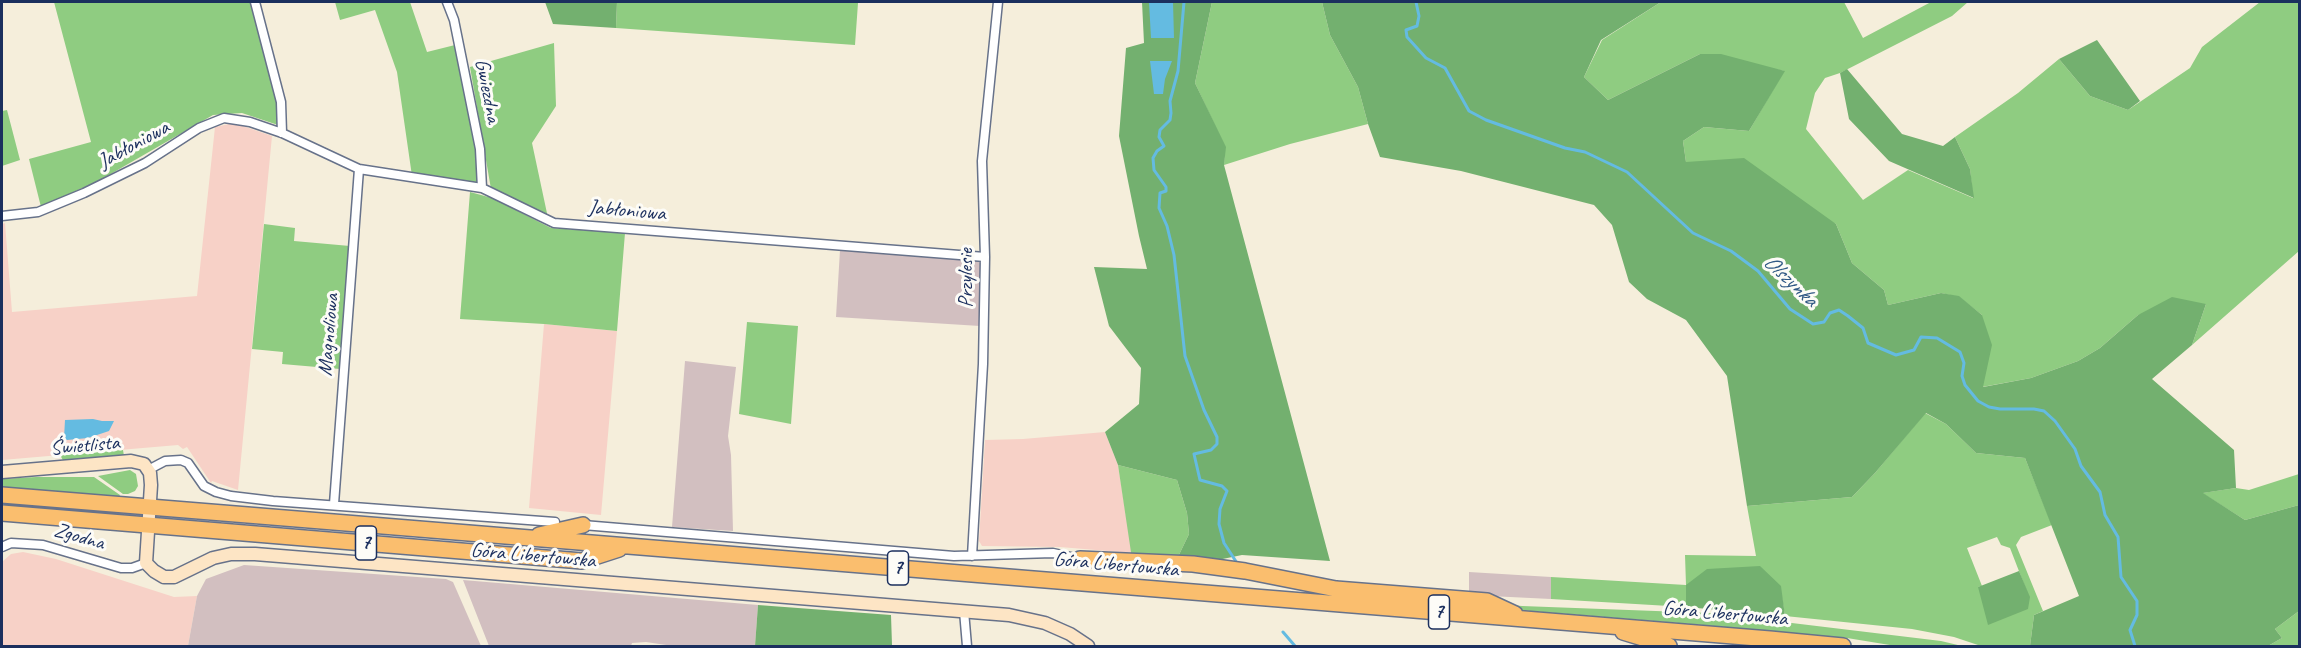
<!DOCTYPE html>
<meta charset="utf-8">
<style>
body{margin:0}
#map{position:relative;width:2301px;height:648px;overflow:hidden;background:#f5eedb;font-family:Caveat,sans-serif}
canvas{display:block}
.frame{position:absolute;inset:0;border:3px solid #1b2f5e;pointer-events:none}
</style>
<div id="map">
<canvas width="2301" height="648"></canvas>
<div class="frame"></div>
</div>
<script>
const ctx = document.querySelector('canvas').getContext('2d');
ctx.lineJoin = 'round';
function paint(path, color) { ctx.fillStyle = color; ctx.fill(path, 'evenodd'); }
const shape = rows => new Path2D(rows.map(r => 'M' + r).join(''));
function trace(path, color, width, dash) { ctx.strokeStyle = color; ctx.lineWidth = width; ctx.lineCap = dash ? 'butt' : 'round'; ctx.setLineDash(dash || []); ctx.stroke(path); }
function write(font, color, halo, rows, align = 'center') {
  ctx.font = font + ' Caveat,sans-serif'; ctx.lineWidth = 6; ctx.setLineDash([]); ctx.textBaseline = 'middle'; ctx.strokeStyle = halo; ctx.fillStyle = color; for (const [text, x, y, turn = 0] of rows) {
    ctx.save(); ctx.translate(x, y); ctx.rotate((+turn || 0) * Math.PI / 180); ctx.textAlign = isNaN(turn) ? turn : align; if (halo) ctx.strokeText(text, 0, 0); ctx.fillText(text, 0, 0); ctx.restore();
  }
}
const built = shape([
 [234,123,272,136,238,490,212,481,211,483,187,447,183,449,178,445,2,460,2,224,5,223,12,312,197,296,215,127],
 [544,324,617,331,601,515,529,508],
 [1105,432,1118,465,1132,553,1060,547,982,546,979,541,985,440,1023,439],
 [23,552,56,559,174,597,197,596,188,646,2,646,2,562,11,554]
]);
const industrial = shape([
 [840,250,980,261,980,326,836,317],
 [685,361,736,367,728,436,731,455,733,531,672,527],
 [244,565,446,579,453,582,481,646,188,646,197,596,206,579],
 [1469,572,1551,577,1551,599,1469,595],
 [463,580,758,605,755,646,673,646,646,642,632,643,631,646,489,646]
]);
const green = shape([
 [54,2,253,2,276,98,278,125,242,113,213,115,102,179,41,207,29,159,91,142],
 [335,2,410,2,427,52,459,44,482,188,412,176,397,72,375,10,340,20],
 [617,2,858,3,855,45,616,28],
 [1212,2,1322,2,1330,35,1358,87,1368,124,1290,144,1224,165,1225,147,1195,83],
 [1661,2,1844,2,1863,38,1931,2,1968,2,1952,16,1840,73,1825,78,1815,93,1806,129,1863,200,1908,170,1973,198,1970,169,1955,137,2018,93,2059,59,2090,96,2128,110,2190,68,2202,47,2260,2,2299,2,2299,251,2192,345,2206,304,2138,315,2100,348,2078,361,2031,378,1982,387,1982,315,1959,297,1941,293,1888,305,1884,290,1852,263,1836,224,1686,162,1683,141,1704,127,1749,131,1784,71,1700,54,1608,100,1584,77,1602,40],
 [554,43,556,106,532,143,548,218,491,189,470,67],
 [7,110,20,160,2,166,2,111],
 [470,192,492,198,551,228,625,233,617,331,544,324,460,319],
 [264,224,295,228,294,241,350,246,340,369,282,364,283,352,252,349],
 [747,322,798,326,791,424,739,414],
 [1925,413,1946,424,1976,453,2025,458,2052,525,2021,537,2016,545,2043,611,2034,615,2030,646,1981,646,1954,637,1912,629,1785,616,1780,586,1686,585,1686,607,1551,599,1551,577,1686,585,1685,555,1756,556,1747,506,1852,497,1875,473],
 [1997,537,2001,545,2010,548,2029,597,1978,587,1982,586,1967,548],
 [123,450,124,456,64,462,60,455],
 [1118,465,1177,480,1187,513,1189,534,1176,561,1132,559],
 [130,470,136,474,138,486,135,491,128,494,123,494,98,476],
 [2299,474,2299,505,2245,520,2202,493,2236,488,2249,490],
 [36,477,94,477,120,495,119,497,2,488,2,479],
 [1469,601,1522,606,1709,613,1941,641,1962,646,1896,646,1847,638,1703,625,1469,606],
 [2299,611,2299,646,2268,646,2282,638,2275,629]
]);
const forest = shape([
 [545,2,617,2,616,28,553,24],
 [1142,2,1212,2,1195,83,1226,147,1224,165,1330,561,1242,555,1208,562,1176,561,1189,534,1187,513,1177,480,1118,465,1105,432,1139,404,1141,368,1109,326,1094,267,1147,269,1139,236,1119,136,1126,48,1144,43],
 [1322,2,1661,2,1601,40,1584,77,1608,100,1700,54,1721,54,1785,71,1749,131,1704,127,1683,141,1686,162,1744,158,1836,224,1852,263,1884,290,1888,305,1941,293,1959,296,1982,315,1992,345,1983,387,2031,378,2078,361,2100,348,2138,315,2172,297,2206,304,2192,345,2152,379,2234,450,2236,488,2203,493,2245,520,2299,505,2299,611,2275,629,2282,638,2268,646,2030,646,2034,615,2079,596,2025,458,1976,453,1946,424,1926,413,1875,473,1852,497,1747,506,1727,376,1686,320,1647,299,1629,282,1612,225,1594,205,1461,171,1380,157,1368,124,1358,87,1330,35],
 [2097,40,2140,101,2128,110,2090,96,2059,59],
 [1847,69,1902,134,1943,146,1955,137,1970,169,1974,198,1889,161,1849,119,1840,73],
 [1760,566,1781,586,1785,616,1686,607,1686,585,1707,569],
 [2019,571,2030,597,2028,609,1988,625,1978,587],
 [758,605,891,615,892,645,902,646,755,646]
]);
const water = shape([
 [1149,2,1173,2,1174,38,1151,38],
 [1150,61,1172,61,1165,79,1163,94,1154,94],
 [93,419,102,421,114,421,109,431,88,438,67,440,64,438,65,420]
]);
const stream = shape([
 [1184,2,1178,71,1170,101,1171,113,1170,120,1160,130,1159,137,1164,146,1157,151,1153,158,1154,170,1166,187,1166,191,1160,193,1159,208,1167,226,1174,255,1185,356,1204,410,1217,437,1217,444,1211,450,1194,454,1200,480,1222,486,1227,491,1220,509,1219,524,1224,543,1237,563],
 [1416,2,1419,16,1417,26,1406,30,1407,37,1426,58,1445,68,1469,111,1486,120,1565,148,1585,152,1627,172,1693,233,1731,251,1758,271,1790,309,1813,324,1824,322,1830,313,1839,310,1848,316,1863,328,1868,343,1896,355,1914,350,1921,337,1937,338,1960,352,1964,363,1962,376,1965,385,1978,401,1989,407,2000,409,2034,409,2044,411,2055,421,2075,449,2081,466,2100,492,2105,515,2118,537,2121,577,2137,601,2137,615,2130,630,2135,646],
 [1283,632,1295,646]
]);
const street = shape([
 [255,2,281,102,282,133],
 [447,2,454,20,480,149,482,188],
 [2,216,38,212,84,193,145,163,199,128,224,118,250,122,282,133,359,169,482,188,554,223,985,257],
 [148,470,165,461,181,460,188,463,204,486,216,492,231,496,273,501,555,522],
 [334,504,359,169],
 [583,525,954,556,1053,553,1080,559],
 [2,547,11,543,43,545,121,568,132,568,146,563],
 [972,556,983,364,985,257,982,161,998,2],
 [964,611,967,646]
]);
const secondary = shape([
 [2,472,131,461,144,464,150,473,151,485,146,563,154,571,164,577,174,577,213,558,231,554,255,554,1009,615,1045,623,1070,634,1088,646]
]);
const highway = shape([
 [2,495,1770,639,1843,646],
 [2,513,582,561,619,549],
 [539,535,583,525],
 [1080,559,1193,564,1245,571,1336,589,1487,601,1515,614],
 [1623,632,1669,646]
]);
const shields = [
 [366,543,21],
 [898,568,21],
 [1439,612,21]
];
const shieldNames = [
 ["7",366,543],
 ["7",898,568],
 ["7",1439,612]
];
const streetNames = [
 ["Gwiezdna",487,91,79],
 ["Jabłoniowa",134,145,-29],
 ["Jabłoniowa",627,211,5],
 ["Przylesie",966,278,-90],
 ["Magnoliowa",329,335,-85],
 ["Świetlista",85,446,-5],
 ["Zgodna",79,537,16],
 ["Góra Libertowska",533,556,5],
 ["Góra Libertowska",1116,565,5],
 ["Góra Libertowska",1725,614,5]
];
const waterNames = [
 ["Olszynka",1790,281,43]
];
paint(built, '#f7d1c7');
paint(industrial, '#d2bfc0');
paint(green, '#8fcc81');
paint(forest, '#73b06f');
paint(water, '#64bbe1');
trace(stream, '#64bbe1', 3);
trace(street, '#67728a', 11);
trace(secondary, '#67728a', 15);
trace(highway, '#67728a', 18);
trace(street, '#fff', 8);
trace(secondary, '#fde5c5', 12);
trace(highway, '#fabe6e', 15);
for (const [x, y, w] of shields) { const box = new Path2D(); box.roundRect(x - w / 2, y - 17, w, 34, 4.5); ctx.fillStyle = '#fdfcf7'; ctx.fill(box); trace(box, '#1b2f5e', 1.5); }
write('bold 20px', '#1b2f5e', null, shieldNames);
write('21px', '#1b2f5e', '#fdfcf7', streetNames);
write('italic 22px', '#315985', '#fdfcf7', waterNames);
</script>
